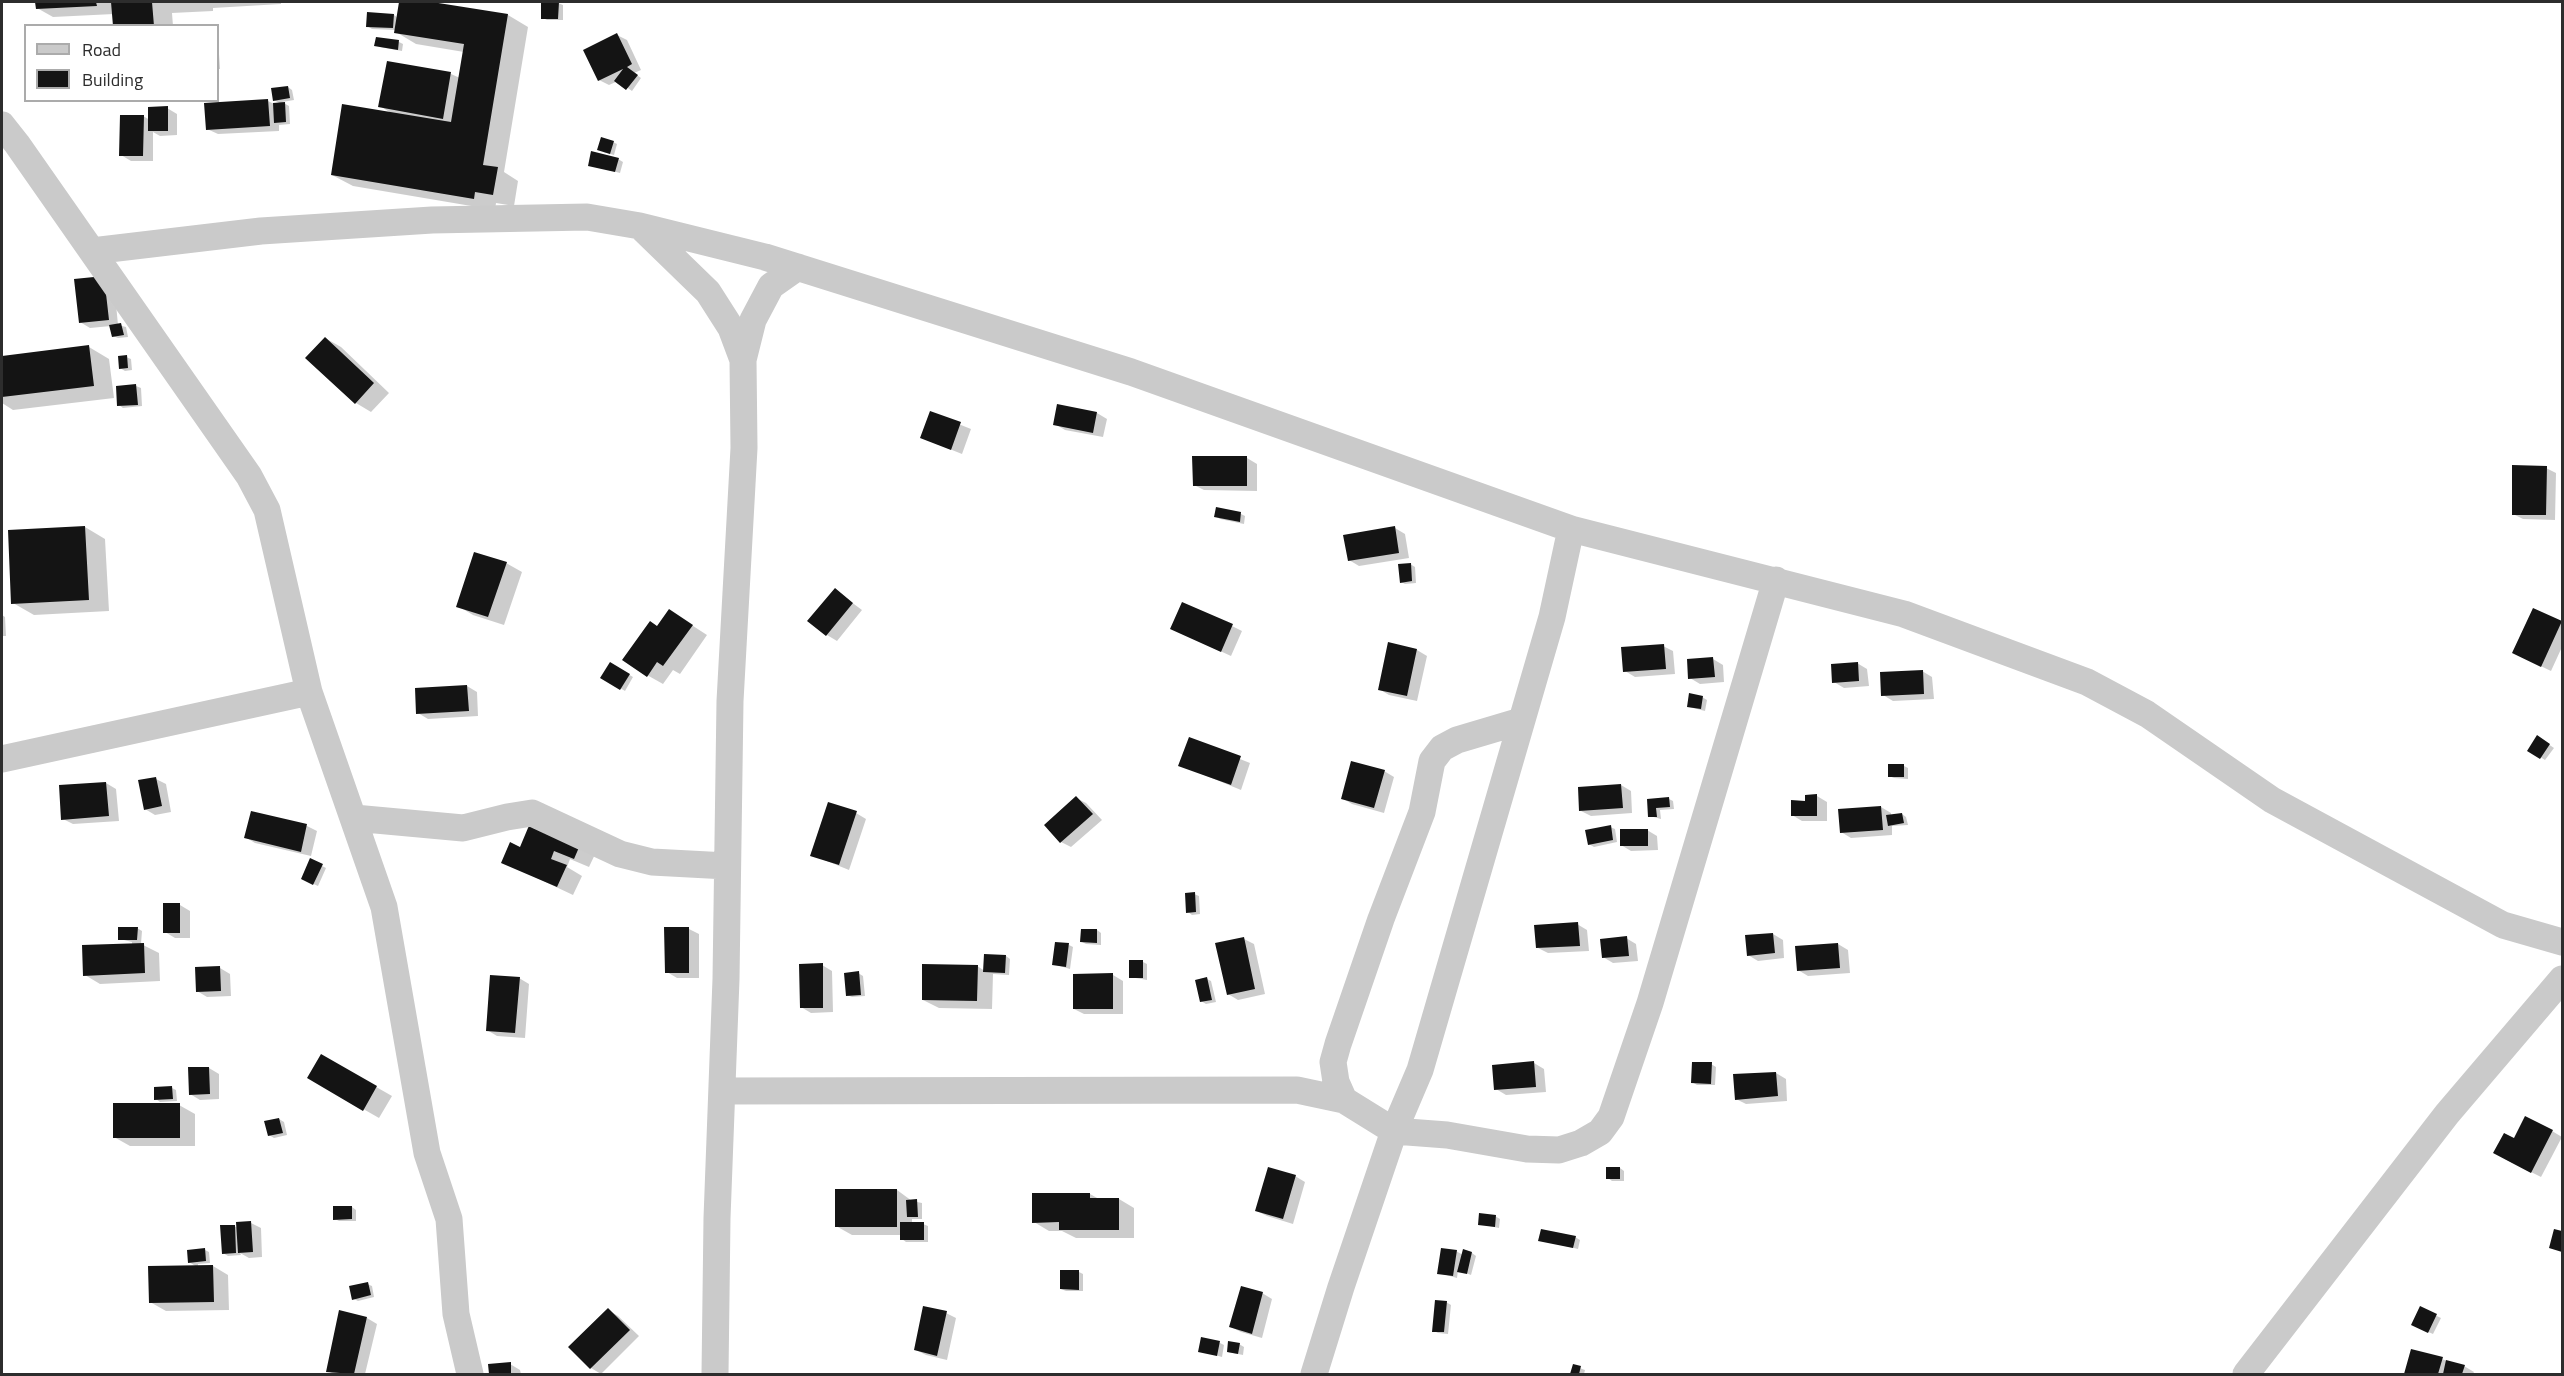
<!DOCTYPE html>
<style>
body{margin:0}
#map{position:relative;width:2564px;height:1376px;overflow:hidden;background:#fff;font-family:"Titillium Web",sans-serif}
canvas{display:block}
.frame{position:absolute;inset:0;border:3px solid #2d2d2d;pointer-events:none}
.legend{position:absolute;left:24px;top:24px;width:195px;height:78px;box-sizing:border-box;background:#fff;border:2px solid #ababab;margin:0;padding:8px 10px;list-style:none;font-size:18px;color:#2d2d2d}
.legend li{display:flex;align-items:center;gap:12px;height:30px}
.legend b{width:30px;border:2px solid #ababab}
</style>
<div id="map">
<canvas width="2564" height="1376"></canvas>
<div class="frame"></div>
<ul class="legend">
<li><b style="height:8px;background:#cacaca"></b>Road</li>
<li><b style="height:16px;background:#141414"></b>Building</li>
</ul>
</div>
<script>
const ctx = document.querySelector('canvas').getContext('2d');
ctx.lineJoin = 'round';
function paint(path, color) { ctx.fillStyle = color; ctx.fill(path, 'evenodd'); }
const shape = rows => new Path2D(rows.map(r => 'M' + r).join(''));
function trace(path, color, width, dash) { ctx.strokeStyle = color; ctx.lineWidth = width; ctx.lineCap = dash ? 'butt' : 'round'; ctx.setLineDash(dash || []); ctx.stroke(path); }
const shadow = shape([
 [37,2,281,2,281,4,213,8,213,11,172,13,173,26,114,26,114,14,53,17,37,8],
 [401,2,423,2,508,15,528,27,504,172,518,181,514,206,496,203,495,210,353,186,332,175,391,113,380,106,451,74,460,78,464,52,416,44,396,32,396,30,372,29,367,26,394,15,398,18],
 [558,3,563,5,563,20,547,20,543,18],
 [617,35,627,40,641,70,634,73,641,78,632,91,618,81,609,85,599,80],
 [377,38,399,42,403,44,402,51,380,47,376,45],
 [218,39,220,69,218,69],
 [288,87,292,90,294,100,282,102,289,106,290,124,279,125,279,131,218,134,207,129,268,101,274,104,281,104,274,100],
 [167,108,177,114,177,135,160,136,153,132,153,161,131,161,121,155,143,116,150,120],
 [613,142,617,144,614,155,603,152],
 [618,159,623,162,620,173,590,165],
 [114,283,118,325,126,327,128,337,118,338,113,336,111,326,90,328,80,322],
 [325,338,341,347,389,393,371,412,356,403],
 [89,347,109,359,114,398,13,410,2,403,2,357],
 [126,357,131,359,132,370,125,371,120,368],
 [136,386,141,388,142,406,123,408,119,405],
 [931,413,971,429,962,454,922,438],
 [1097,413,1107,419,1103,437,1065,430,1055,424],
 [1247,458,1257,464,1257,491,1204,490,1194,485],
 [2546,468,2556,473,2555,520,2523,519,2513,514],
 [1217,509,1241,514,1245,516,1244,524,1220,519,1215,516],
 [85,527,105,539,109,611,34,615,13,603],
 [1395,528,1405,534,1409,558,1359,566,1349,560],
 [506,563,522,572,504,625,473,615,458,606],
 [1410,564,1415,567,1416,583,1405,584,1401,582],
 [835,590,862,610,837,641,827,635],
 [2534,610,2562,623,2562,647,2551,671,2524,658],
 [670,611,707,635,680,674,673,670,663,684,647,675,658,628],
 [2,615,5,617,6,636,2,636],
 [1232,626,1242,631,1231,656,1172,629],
 [1389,644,1417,650,1427,656,1417,701,1389,695,1379,689],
 [1663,646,1673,651,1675,674,1635,677,1625,671],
 [1713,659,1723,665,1724,682,1700,684,1690,678],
 [1857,663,1867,669,1869,686,1844,688,1834,682],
 [611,664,633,677,625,691,602,677],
 [1922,671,1932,677,1934,699,1893,701,1883,695],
 [467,686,477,692,478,716,428,719,418,713],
 [1702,697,1707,700,1705,711,1689,707],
 [2538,737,2554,748,2545,760,2529,750],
 [1190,739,1250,763,1241,790,1180,765],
 [1904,766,1908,768,1908,779,1894,778,1889,776],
 [1384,771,1394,777,1384,813,1352,804,1342,798],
 [156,779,166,784,171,812,155,815,145,809],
 [106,783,116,789,119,821,73,824,63,819],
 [1621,785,1631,791,1632,813,1591,816,1581,811],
 [1817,796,1827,802,1827,821,1802,821,1792,815],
 [1076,798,1086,803,1102,820,1071,847,1061,842],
 [1669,799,1673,801,1674,809,1660,810,1661,819,1650,816,1648,800],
 [1881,807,1891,813,1891,816,1902,814,1906,817,1908,825,1892,826,1892,835,1851,838,1841,832],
 [252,812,307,826,317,831,311,856,255,843,245,837],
 [856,813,866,819,849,870,812,855],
 [1610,827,1615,829,1617,842,1594,847,1589,844],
 [1647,830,1657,836,1658,850,1631,851,1621,845],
 [598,848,589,867,570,859,567,867,582,876,573,895,503,862,521,849],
 [322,866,326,868,318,886,307,881],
 [1194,894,1199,896,1200,914,1192,915,1188,912],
 [180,905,190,911,190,938,175,938,165,932],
 [1577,924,1587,930,1589,951,1548,953,1538,948],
 [137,928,142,931,141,944,159,953,160,981,100,984,85,975,132,945,132,942,120,939],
 [689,929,699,934,699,978,677,978,667,972],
 [1097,930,1101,933,1101,945,1086,944,1082,942],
 [1773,934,1783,940,1784,958,1758,961,1748,955],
 [1626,938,1636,944,1638,961,1613,963,1603,957],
 [1244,939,1254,944,1265,994,1238,1000,1228,994],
 [1838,944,1848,950,1850,973,1808,976,1798,970],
 [1069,945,1073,947,1070,969,1053,964],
 [1006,956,1010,959,1009,975,993,974,992,1009,939,1008,923,1000,977,966,985,971],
 [1143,962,1147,964,1147,980,1130,977],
 [822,965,832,971,833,1012,811,1013,801,1007],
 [220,968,230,974,231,996,207,997,197,991],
 [858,973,863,976,865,996,852,997,847,995],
 [1113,975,1123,981,1123,1014,1084,1014,1074,1009],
 [519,978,529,984,525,1038,497,1036,487,1030],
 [1207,979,1211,981,1216,1002,1206,1004,1201,1001],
 [322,1056,392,1096,379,1118,309,1078],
 [1534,1063,1544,1069,1546,1092,1506,1095,1496,1089],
 [1711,1064,1716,1067,1715,1085,1697,1085,1692,1082],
 [209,1068,219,1074,219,1099,200,1100,190,1094],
 [1776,1073,1786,1079,1787,1101,1746,1104,1736,1099],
 [172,1088,176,1090,177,1101,160,1102,156,1099],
 [179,1105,195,1114,195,1146,130,1146,114,1137],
 [279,1119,284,1122,287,1135,274,1138,269,1135],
 [2552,1131,2562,1137,2541,1177,2505,1159,2515,1140],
 [1620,1168,1624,1171,1624,1181,1612,1181,1608,1178],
 [1295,1176,1305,1182,1293,1224,1267,1216,1257,1211],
 [897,1190,912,1201,922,1203,922,1219,912,1219,912,1224,923,1224,928,1226,928,1242,906,1242,902,1239,902,1235,852,1235,836,1226],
 [1090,1194,1099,1199,1119,1199,1134,1208,1134,1238,1076,1238,1062,1231,1049,1231,1034,1222,1034,1195],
 [352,1207,356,1210,356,1221,339,1221,335,1219],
 [1495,1216,1500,1219,1499,1228,1479,1224],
 [251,1223,261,1228,262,1257,249,1258,240,1253,241,1255,228,1256,223,1253,234,1226,238,1228],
 [1575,1237,1580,1240,1578,1249,1540,1240],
 [205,1250,209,1252,210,1263,198,1264,198,1267,213,1266,228,1275,229,1310,166,1311,150,1302,197,1267,189,1262],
 [1456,1251,1463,1255,1472,1253,1476,1256,1471,1275,1458,1270,1457,1278,1439,1273],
 [1079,1272,1083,1274,1083,1291,1066,1291,1061,1289],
 [367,1284,372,1286,374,1297,358,1301,354,1299],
 [1262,1293,1272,1299,1262,1338,1241,1332,1231,1327],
 [1446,1302,1451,1305,1448,1334,1438,1333,1434,1331],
 [2420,1308,2441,1318,2433,1334,2417,1327],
 [608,1310,618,1316,639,1336,601,1374,591,1368],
 [946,1313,956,1318,947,1360,926,1355,916,1350],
 [367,1318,377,1324,365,1374,334,1374,328,1371],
 [1220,1343,1224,1345,1222,1357,1200,1351],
 [1239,1344,1244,1347,1243,1355,1228,1352],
 [2412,1350,2464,1366,2474,1372,2473,1374,2406,1374],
 [510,1364,520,1370,521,1374,490,1374,490,1365],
 [1574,1366,1585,1370,1584,1374,1571,1374]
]);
const building = shape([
 [35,2,96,2,97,6,36,9],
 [111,2,152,2,154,26,113,26],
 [399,2,432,2,508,14,483,165,498,167,493,195,475,192,474,199,331,175,342,104,451,122,464,44,394,33],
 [541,2,559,2,558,19,541,19],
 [367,12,394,14,393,28,366,27],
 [617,33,632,64,627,67,638,75,626,90,614,81,623,69,598,81,583,50],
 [376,37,399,40,398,50,374,46],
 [387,61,451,72,443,119,378,107],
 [288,86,290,98,273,101,271,88],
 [268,99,270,126,206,130,204,103],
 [285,102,286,122,274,123,273,103],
 [168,106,168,131,148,131,148,107],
 [120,115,144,115,143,156,119,156],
 [601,137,614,141,610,154,597,150],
 [591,151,619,158,615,172,588,166],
 [104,276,109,320,79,323,74,279],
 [121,323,124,335,112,337,109,325],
 [325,337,374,383,355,404,305,358],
 [89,345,94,386,2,397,2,356],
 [127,355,128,368,119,369,118,356],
 [136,384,138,405,117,406,116,386],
 [1057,404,1097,412,1093,433,1053,425],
 [930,411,961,422,951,450,920,438],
 [1192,456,1247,456,1247,486,1193,486],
 [2512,465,2547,466,2546,515,2512,515],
 [1216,507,1241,512,1240,522,1214,517],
 [85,526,89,600,11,604,8,530],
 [1395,526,1399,553,1348,561,1343,535],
 [474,552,507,562,488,617,456,607],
 [1411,563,1412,581,1400,583,1398,564],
 [835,588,853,603,826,636,807,621],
 [1182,602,1233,624,1221,652,1170,629],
 [2533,608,2562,621,2541,667,2512,653],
 [669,609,693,625,663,666,657,662,647,677,622,660,650,621,657,626],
 [1388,642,1417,649,1407,696,1378,690],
 [1664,644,1666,669,1623,672,1621,647],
 [1713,657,1715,677,1688,679,1687,659],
 [610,662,630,674,620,690,600,678],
 [1858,662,1859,681,1832,683,1831,664],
 [1923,670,1924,694,1881,696,1880,672],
 [467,685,469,711,416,714,415,688],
 [1689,693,1703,696,1701,709,1687,707],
 [2537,735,2550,744,2540,759,2527,751],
 [1189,737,1241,756,1231,785,1178,766],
 [1351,761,1385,770,1374,808,1341,799],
 [1888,764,1904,764,1904,777,1888,777],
 [156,777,162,806,144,810,138,780],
 [106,782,109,816,61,820,59,785],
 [1621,784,1623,808,1579,811,1578,787],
 [1817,794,1817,816,1791,816,1791,800,1805,801,1805,795],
 [1076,796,1093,814,1060,843,1044,825],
 [1669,797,1670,807,1656,808,1657,817,1648,817,1647,799],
 [828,802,857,811,839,865,810,856],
 [1881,806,1883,830,1840,833,1838,809],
 [251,811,307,824,301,852,244,838],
 [1902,813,1904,823,1888,826,1886,815],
 [533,816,583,838,574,859,554,851,551,859,567,865,557,887,501,863,510,842,520,847],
 [1611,825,1613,840,1588,845,1585,830],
 [1620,829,1648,829,1648,846,1620,846],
 [310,858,323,864,313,885,301,879],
 [1195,892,1196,912,1186,913,1185,893],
 [163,903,180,903,180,933,163,933],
 [1578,922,1580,946,1536,948,1534,925],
 [118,927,138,927,137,940,118,940],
 [664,927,689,927,689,973,665,973],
 [1081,929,1097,929,1097,943,1080,942],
 [1773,933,1775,953,1747,956,1745,935],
 [1627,936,1629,956,1602,958,1600,939],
 [1244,937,1255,989,1227,995,1215,943],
 [1055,942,1069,943,1066,967,1052,965],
 [144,943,145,973,83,976,82,945],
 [1838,943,1840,968,1797,971,1795,946],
 [984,954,1006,955,1005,973,983,972],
 [1129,960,1143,960,1143,978,1129,978],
 [823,963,823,1008,800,1008,799,964],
 [922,964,978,965,977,1001,922,1000],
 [220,966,221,991,196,992,195,967],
 [859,971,861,995,846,996,844,973],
 [1113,973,1113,1009,1073,1009,1073,974],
 [490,975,520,977,515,1033,486,1031],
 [1207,977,1212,1000,1200,1002,1195,980],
 [321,1054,377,1086,363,1111,307,1078],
 [1534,1061,1536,1087,1494,1090,1492,1065],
 [1692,1062,1712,1062,1711,1084,1691,1083],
 [188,1067,209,1067,210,1094,189,1095],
 [1776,1072,1778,1096,1735,1100,1733,1074],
 [172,1086,173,1099,154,1100,154,1087],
 [113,1103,180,1103,180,1138,113,1138],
 [2525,1116,2553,1130,2531,1173,2493,1153,2504,1133,2514,1138],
 [279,1118,283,1133,268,1136,264,1121],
 [1268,1167,1296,1175,1283,1219,1255,1211],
 [1606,1167,1620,1167,1620,1179,1606,1179],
 [835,1189,897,1189,897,1227,835,1227],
 [1032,1193,1090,1193,1090,1198,1119,1198,1119,1230,1059,1230,1059,1222,1032,1223],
 [917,1199,918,1217,907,1217,906,1200],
 [333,1206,352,1206,352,1219,333,1220],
 [1479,1213,1496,1215,1495,1227,1478,1225],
 [251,1221,253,1252,238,1253,236,1222],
 [900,1222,924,1222,924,1240,900,1240],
 [220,1225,235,1225,236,1253,222,1254],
 [1541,1229,1576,1236,1573,1248,1538,1241],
 [2554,1229,2562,1231,2562,1252,2549,1248],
 [205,1248,206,1261,188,1263,187,1250],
 [1441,1248,1457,1250,1453,1276,1437,1274],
 [1463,1249,1472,1252,1467,1274,1457,1272],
 [213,1265,214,1302,149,1303,148,1266],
 [1060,1270,1079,1270,1079,1290,1060,1289],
 [368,1282,371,1295,352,1300,349,1286],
 [1241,1286,1263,1292,1252,1334,1229,1327],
 [1435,1300,1447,1301,1444,1332,1432,1332],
 [923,1306,947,1311,937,1356,914,1350],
 [2420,1306,2437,1314,2428,1333,2411,1325],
 [608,1308,630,1330,590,1369,568,1347],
 [339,1310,367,1317,354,1374,326,1372],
 [1201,1337,1220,1341,1217,1356,1198,1352],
 [1228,1341,1240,1343,1238,1354,1227,1352],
 [2411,1349,2443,1357,2438,1374,2404,1374],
 [2446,1360,2465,1365,2462,1374,2443,1374],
 [511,1362,511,1374,489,1374,488,1364],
 [1573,1364,1581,1366,1579,1374,1570,1374]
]);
const minor = shape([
 [2,125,17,144,249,476,267,510,309,692,384,907,427,1153,449,1219,456,1314,470,1374],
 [640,226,765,257,1131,372,1571,529,1904,614,2087,682,2147,714,2272,800,2503,925,2562,942],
 [92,251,261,231,432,220,587,217,640,226,708,292,731,328,743,360,744,448,730,701,726,979,717,1218,715,1374],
 [743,360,753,320,771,286,798,267],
 [2,759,309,692],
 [354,818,463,828,507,817,532,813,620,854,652,862,727,866],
 [722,1091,1297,1090,1344,1100,1394,1131,1447,1135,1527,1149,1559,1150,1581,1143,1600,1132,1611,1117,1650,1003,1776,580],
 [1344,1100,1336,1082,1333,1062,1338,1044,1381,919,1422,812,1432,761,1442,748,1457,740,1521,721],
 [1314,1374,1341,1287,1394,1131,1420,1070,1552,617,1571,529],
 [2246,1374,2447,1114,2562,979]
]);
paint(shadow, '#0003');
paint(building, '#141414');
trace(minor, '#cacaca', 27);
</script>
